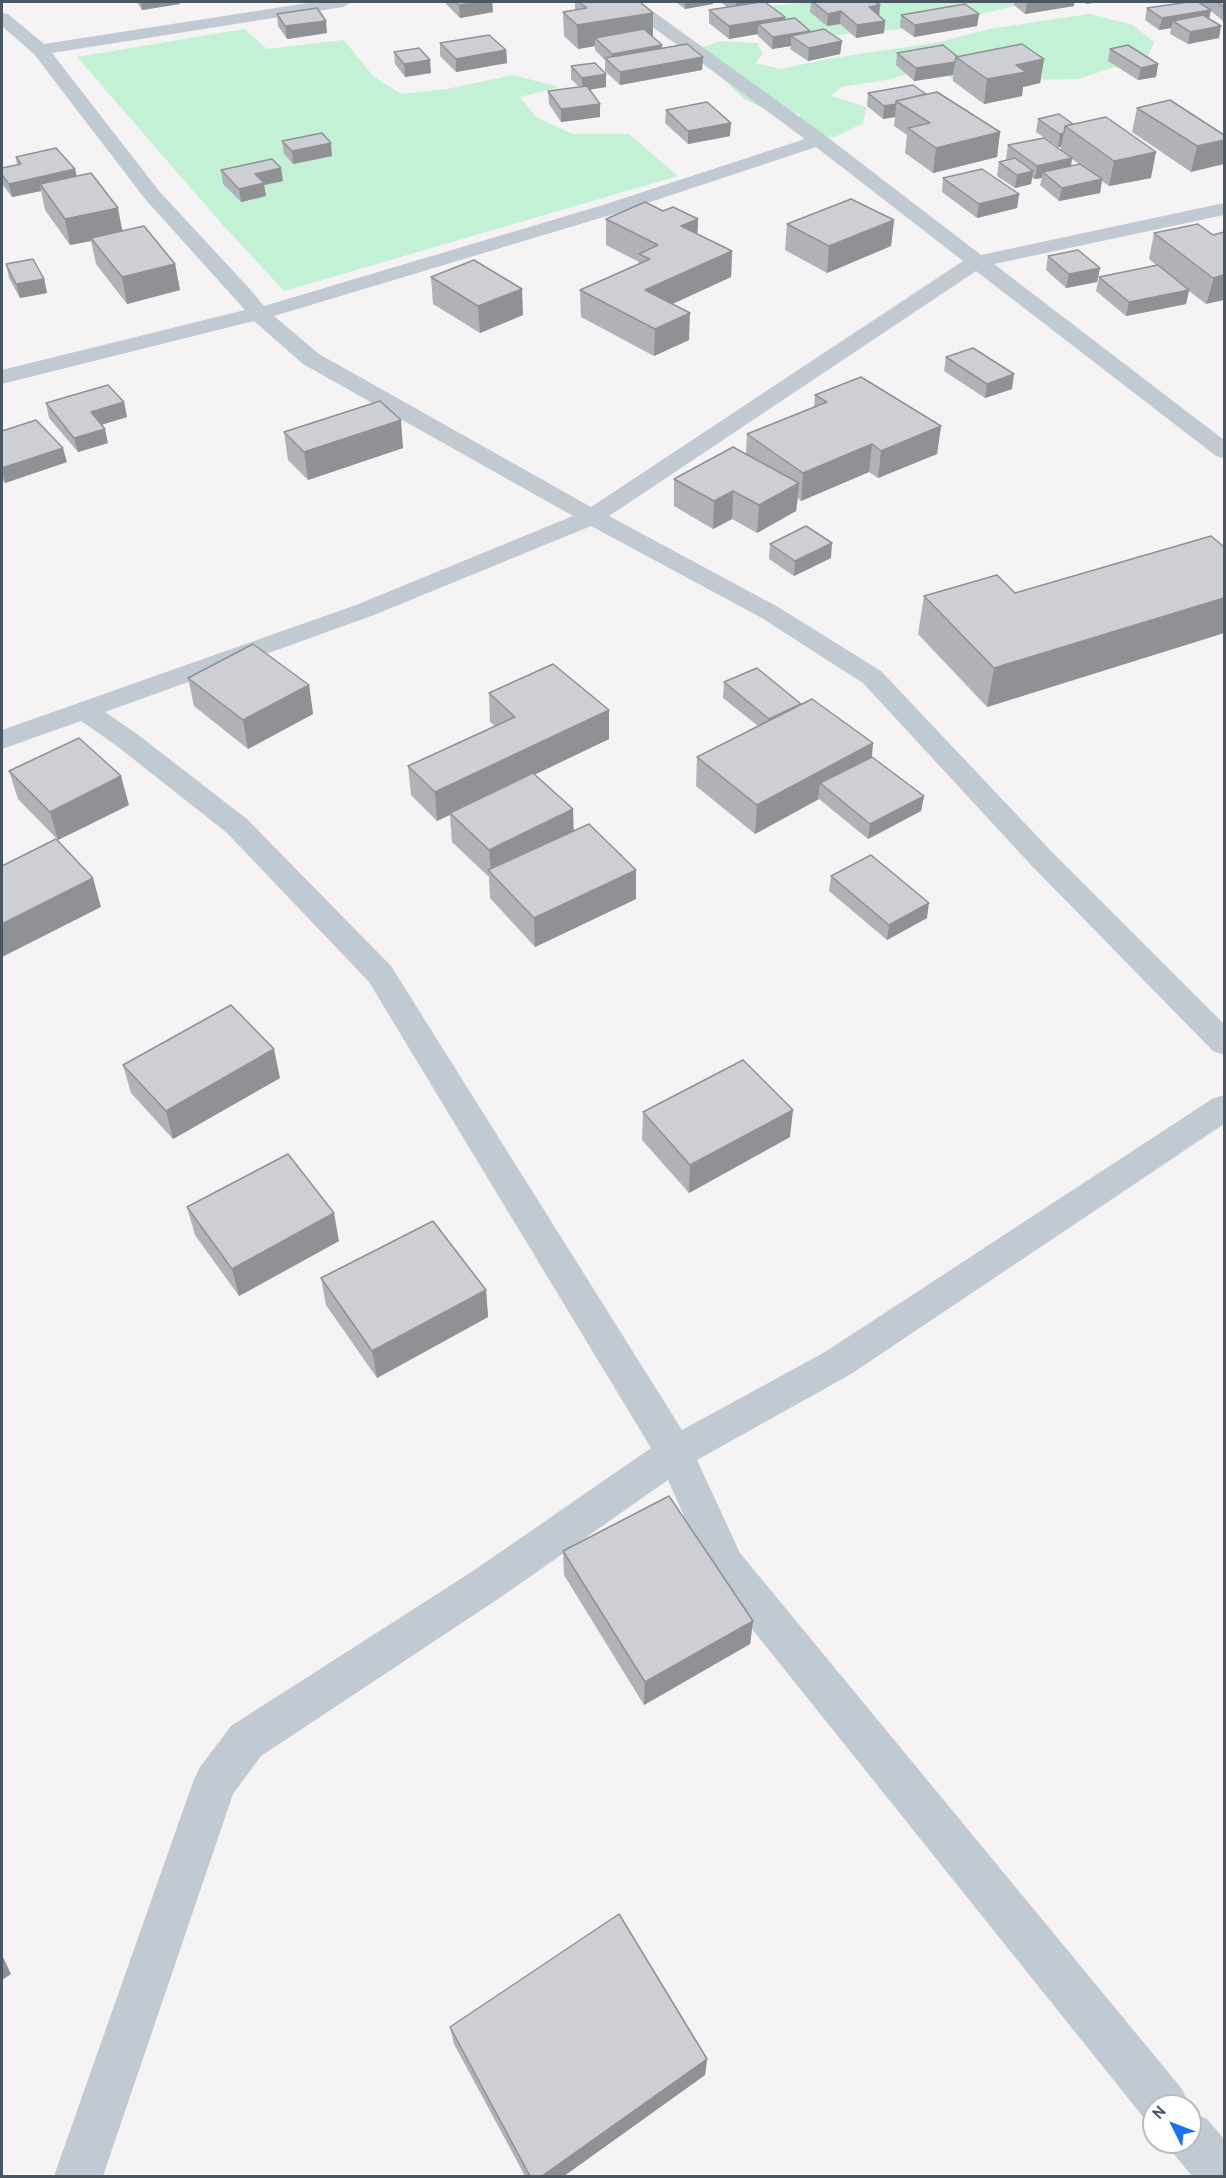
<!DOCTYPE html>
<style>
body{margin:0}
#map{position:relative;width:1226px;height:2178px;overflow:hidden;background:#f5f3f3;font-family:Overpass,sans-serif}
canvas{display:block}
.frame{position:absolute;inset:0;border:3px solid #4a5661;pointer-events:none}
.north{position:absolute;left:1142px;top:2094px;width:60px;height:60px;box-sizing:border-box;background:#fff;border:2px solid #b7bbc0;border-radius:50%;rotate:312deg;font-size:16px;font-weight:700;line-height:24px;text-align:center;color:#4a5661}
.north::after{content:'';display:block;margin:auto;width:21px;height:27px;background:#1a73e8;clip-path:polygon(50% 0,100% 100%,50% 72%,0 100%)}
</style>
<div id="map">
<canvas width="1226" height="2178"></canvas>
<div class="frame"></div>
<div class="north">N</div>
</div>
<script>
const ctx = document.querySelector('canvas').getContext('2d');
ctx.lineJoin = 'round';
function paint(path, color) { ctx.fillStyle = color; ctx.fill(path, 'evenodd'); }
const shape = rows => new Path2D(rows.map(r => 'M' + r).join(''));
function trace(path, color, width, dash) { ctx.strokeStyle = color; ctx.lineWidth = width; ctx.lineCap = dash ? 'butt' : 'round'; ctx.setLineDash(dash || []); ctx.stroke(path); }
const green = shape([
 [806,2,1031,2,926,27,771,41,755,34,762,7],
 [1089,14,1133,25,1154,42,1148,56,1078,79,1023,80,976,89,935,71,911,72,892,79,841,87,831,96,866,107,863,123,835,137,803,136,795,132,800,114,761,107,744,99,694,51,720,41,757,43,763,53,755,63,781,69,827,59,940,42,989,29],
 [244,29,267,49,344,40,373,76,401,94,447,89,513,75,559,87,520,97,536,117,573,134,629,134,678,176,284,291,222,224,77,57]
]);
const minor = shape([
 [314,2,351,2,343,7,52,53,159,191,248,287,264,306,603,205,805,139,624,6,622,2,640,2,826,136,981,255,1224,203,1224,215,994,264,1224,440,1224,458,1216,456,976,271,609,516,778,607,881,671,1051,851,1224,1024,1224,1055,1213,1051,1031,865,863,683,760,617,591,526,374,615,105,712,137,734,247,819,391,966,682,1430,825,1352,1212,1099,1224,1095,1224,1124,851,1374,697,1460,740,1553,1182,2089,1189,2106,1154,2106,1154,2126,1148,2123,712,1579,668,1480,501,1597,261,1756,233,1794,103,2176,54,2176,193,1782,200,1767,231,1726,473,1571,651,1448,369,982,227,833,117,746,81,721,2,749,2,730,356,605,573,516,303,364,254,321,2,384,2,370,245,310,145,199,34,54,2,26,2,13,8,14,44,44,314,2],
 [816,147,963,261,591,507,319,354,274,316,617,213,816,147],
 [1190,2112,1207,2119,1224,2139,1224,2176,1192,2176,1173,2153,1168,2142,1190,2142,1190,2112]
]);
const wall = shape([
 [137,2,179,2,180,4,142,10],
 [444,2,492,2,493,12,460,18],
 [575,2,640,2,652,37,662,48,703,57,702,70,620,85,605,71,605,60,595,50,595,46,578,49,564,36,563,12,575,10],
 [676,2,713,2,713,4,685,9],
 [722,2,758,2,785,17,785,20,810,32,842,41,840,54,808,61,790,49,791,46,772,49,758,36,758,34,729,39,709,23,709,10,727,7,722,3],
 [811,2,875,2,879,15,885,21,884,33,856,38,840,24,827,26,810,12],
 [1014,2,1074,2,1074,6,1025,14,1014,5],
 [1188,2,1224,2,1224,20,1223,21,1211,11,1209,18,1219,38,1188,44,1170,34,1171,28,1159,30,1145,20,1147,8],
 [277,14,327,33,287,39,278,26],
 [979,14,977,26,914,37,900,27,901,15],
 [440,43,506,50,507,63,456,72,440,56],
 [1110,49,1158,64,1156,77,1138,80,1108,61],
 [394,52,431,73,405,77,395,64],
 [897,53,958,57,1044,59,1040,83,1023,87,1022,96,984,104,953,81,953,75,914,81,896,65],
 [571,66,606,74,606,87,590,89,600,117,561,122,549,104,548,91,579,87,571,79],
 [868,93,926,94,1000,132,997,157,933,173,905,153,907,135,894,126,895,117,883,119,867,106],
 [1137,108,1224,135,1191,172,1132,132],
 [666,110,730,136,688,144,665,123],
 [1059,114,1151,178,1109,186,1102,181,1100,193,1059,201,1040,185,1042,178,1035,179,1032,178,1031,184,1015,188,997,176,999,162,1008,160,1006,159,1008,145,1061,150,1061,147,1058,147,1036,132,1038,119],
 [1072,159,1079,164,1071,166],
 [282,141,332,156,293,164,284,154],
 [16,157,75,169,76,176,123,231,175,264,180,290,127,304,96,264,91,241,70,245,45,210,41,191,12,197,2,184,2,168,17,165],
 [221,170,283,181,264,185,266,196,241,202,223,184],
 [943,178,1019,194,1017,208,977,218,942,192],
 [663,211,698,219,697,234,732,251,731,277,672,304,689,340,654,356,581,317,580,290,638,264,639,262,606,245,606,219],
 [894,220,891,246,827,273,785,250,787,224],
 [1224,232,1206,304,1189,291,1186,304,1126,316,1096,291,1099,277,1156,265,1149,259,1154,233,1213,235],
 [1048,256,1100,268,1097,282,1066,288,1046,270],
 [6,264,44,279,47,293,20,298,9,278],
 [431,277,523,315,480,333,433,304],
 [946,357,1012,389,985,398,944,371],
 [815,395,941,426,937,454,878,478,869,472,801,501,798,498,796,511,757,533,732,519,713,529,674,506,674,479,746,454,747,434,814,408],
 [124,402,127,417,101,425,108,443,78,452,49,418,46,403],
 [2,431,67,462,5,483,2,480],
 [284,432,403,448,308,480,288,460],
 [770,544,831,558,794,576,769,559],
 [1224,547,1224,633,987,707,918,634,924,596,1015,593],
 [188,678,309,685,313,714,248,749,194,706],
 [724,682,801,704,873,743,872,757,924,796,921,811,868,839,819,799,755,834,696,786,697,757,758,726,723,698],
 [489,693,609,710,609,739,534,775,574,831,636,870,636,899,535,947,490,898,489,877,452,842,450,815,437,821,411,795,408,766,495,726,490,722],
 [9,771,129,805,58,840,18,799],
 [831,876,927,918,887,940,829,891],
 [123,1065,280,1078,173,1139,131,1093],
 [643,1112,790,1137,689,1193,642,1140],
 [187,1207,339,1241,239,1296,195,1235],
 [321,1278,486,1290,488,1317,377,1378,326,1305],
 [563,1551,753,1621,750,1644,644,1705,564,1575],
 [450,2027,707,2059,705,2075,564,2176,525,2176,454,2044]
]);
const shadedWall = shape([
 [141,2,179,2,180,4,142,10],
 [482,2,492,2,493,12,460,18,459,5],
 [685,2,713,2,713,4,685,9],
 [736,2,758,2,758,11,736,14],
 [1027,2,1074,2,1074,6,1025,14],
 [1086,2,1100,2,1086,4],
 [880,5,879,18,869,7],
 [1211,10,1208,23,1173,21,1171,28,1159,30,1162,18],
 [841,11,840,24,827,26,828,14],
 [653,13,653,37,595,38,595,46,578,49,577,25],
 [979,14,977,26,914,37,915,25],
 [785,17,784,29,758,24,758,34,729,39,729,26],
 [326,21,327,33,287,39,285,26],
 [885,21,884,33,856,38,857,25],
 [1221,26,1219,38,1188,44,1190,32],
 [810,31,809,43,791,36,791,46,772,49,773,37],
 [842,41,840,54,808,61,809,48],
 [662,45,661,58,612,65,612,54],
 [506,50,507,63,456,72,456,59],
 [703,57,702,70,620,85,620,72],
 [1044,59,1040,83,1023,87,1022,96,984,104,987,79,1016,65],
 [430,60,431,73,405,77,404,64],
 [955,62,953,75,914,81,916,68],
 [1158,64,1156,77,1138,80,1141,68],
 [606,74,606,87,582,91,582,78],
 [600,104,600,117,561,122,561,109],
 [896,104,895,117,883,119,884,106],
 [731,123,730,136,688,144,688,131],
 [1000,132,997,157,933,173,936,148],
 [1064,133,1061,147,1058,147,1060,134],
 [1224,140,1224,164,1191,172,1197,146],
 [331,143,332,156,293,164,292,151],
 [1156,152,1151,178,1109,186,1114,161],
 [1072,158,1070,172,1043,172,1042,178,1035,179,1037,166],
 [281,168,283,181,264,185,266,196,241,202,239,189,255,174],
 [75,169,78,182,40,184,41,191,12,197,9,184],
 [1033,171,1031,184,1015,188,1017,175],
 [1102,179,1100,193,1059,201,1062,188],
 [1019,194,1017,208,977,218,979,204],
 [118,208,123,234,91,238,91,241,70,245,65,219],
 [698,219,697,245,681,226],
 [894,220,891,246,827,273,829,246],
 [732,251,731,277,644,317,645,290],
 [175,264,180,290,127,304,122,277],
 [1100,268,1097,282,1066,288,1069,274],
 [1224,275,1224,300,1206,304,1213,278],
 [44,279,47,293,20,298,16,284],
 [522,289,523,315,480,333,478,306],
 [1189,290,1186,304,1126,316,1129,302],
 [690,313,689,340,654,356,655,329],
 [1014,374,1012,389,985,398,987,384],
 [124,402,127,417,94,427,91,412],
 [401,420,403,448,308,480,304,452],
 [941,426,937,454,878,478,881,451],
 [105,429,108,443,78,452,74,438],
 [872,444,869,472,801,501,803,473],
 [63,448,67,462,5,483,2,468],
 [799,483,796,511,757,533,759,505],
 [733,491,732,519,713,529,714,501],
 [832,543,831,558,794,576,795,561],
 [1224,598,1224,633,987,707,994,668],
 [309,685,313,714,248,749,243,720],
 [609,710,609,739,437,821,435,792],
 [873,743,870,772,820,783,818,798,819,799,755,834,757,805],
 [121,776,129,805,58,840,50,812],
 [924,796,921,811,868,839,870,824],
 [573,809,574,838,491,872,489,850],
 [636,870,636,899,535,947,534,918],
 [93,878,101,907,2,957,2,924],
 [929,903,927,918,887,940,889,925],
 [274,1049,280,1078,173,1139,166,1111],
 [793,1110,790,1137,689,1193,690,1165],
 [334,1213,339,1241,239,1296,232,1269],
 [486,1290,488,1317,377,1378,372,1351],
 [753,1621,750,1644,644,1705,645,1682],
 [2,1955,11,1974,2,1980],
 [707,2059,705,2075,564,2176,542,2176]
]);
const building = shape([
 [455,2,482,2,459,5,455,2],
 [579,2,640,2,653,13,577,25,563,12,587,8,579,2],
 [761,2,765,2,785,17,729,26,709,10,761,2],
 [813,2,875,2,880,5,869,7,885,21,857,25,841,11,828,14,813,2],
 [1188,2,1198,2,1211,10,1162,18,1147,8,1188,2],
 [1217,2,1224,2,1224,7,1217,2],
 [965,4,979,14,915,25,901,15,965,4],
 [317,8,326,21,285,26,277,14,317,8],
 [1203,15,1221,26,1190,32,1173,21,1203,15],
 [795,18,810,31,773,37,758,24,795,18],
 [644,29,662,45,612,54,595,38,644,29],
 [824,29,842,41,809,48,791,36,824,29],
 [489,35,506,50,456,59,440,43,489,35],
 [687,44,703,57,620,72,605,58,687,44],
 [1022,44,1044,59,1016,65,1026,72,987,79,956,57,1022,44],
 [943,45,958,57,956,57,955,62,916,68,897,53,943,45],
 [1128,45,1158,64,1141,68,1110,49,1128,45],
 [419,48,430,60,404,64,394,52,419,48],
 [595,63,606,74,582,78,571,66,595,63],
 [913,85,926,94,896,101,896,104,884,106,868,93,913,85],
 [587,86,600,104,561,109,548,91,587,86],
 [937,92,1000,132,936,148,908,128,930,123,896,101,937,92],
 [1170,100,1224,135,1224,140,1197,146,1137,108,1170,100],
 [707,102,731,123,688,131,666,110,707,102],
 [1059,114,1073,124,1065,126,1064,133,1060,134,1038,119,1059,114],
 [1106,117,1156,152,1114,161,1065,126,1106,117],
 [322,133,331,143,292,151,282,141,322,133],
 [1044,138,1072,158,1037,166,1008,145,1044,138],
 [56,148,75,169,9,184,2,175,2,168,21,164,16,157,56,148],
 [1015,158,1033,171,1017,175,999,162,1015,158],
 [272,159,281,168,255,174,264,183,239,189,221,170,272,159],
 [1080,164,1102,179,1062,188,1043,172,1080,164],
 [982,169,1019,194,979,204,943,178,982,169],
 [91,173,118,208,65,219,40,184,91,173],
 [851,199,894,220,829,246,787,224,851,199],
 [645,202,663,211,673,207,698,219,681,226,732,251,645,290,690,313,655,329,580,290,650,259,639,254,658,245,606,219,645,202],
 [1198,224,1213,235,1224,232,1224,275,1213,278,1154,233,1198,224],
 [144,226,175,264,122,277,91,238,144,226],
 [1078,250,1100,268,1069,274,1048,256,1078,250],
 [33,259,44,279,16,284,6,264,33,259],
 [474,260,522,289,478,306,431,277,474,260],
 [1158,265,1189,290,1129,302,1099,277,1158,265],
 [973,348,1014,374,987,384,946,357,973,348],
 [861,377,941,426,881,451,872,444,803,473,747,434,827,402,815,395,861,377],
 [108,385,124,402,91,412,105,429,74,438,46,403,108,385],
 [380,401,401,420,304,452,284,432,380,401],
 [36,420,63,448,2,468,2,431,36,420],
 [733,447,799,483,759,505,733,491,714,501,674,479,733,447],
 [806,526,832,543,795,561,770,544,806,526],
 [1211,536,1224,547,1224,598,994,668,924,596,997,575,1015,593,1211,536],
 [253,644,309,685,243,720,188,678,253,644],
 [553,664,609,710,435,792,408,766,515,717,489,693,553,664],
 [757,668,801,704,769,719,724,682,757,668],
 [812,699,873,743,757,805,697,757,812,699],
 [79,738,121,776,50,812,9,771,79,738],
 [872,757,924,796,870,824,820,783,872,757],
 [533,773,573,809,489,850,450,813,533,773],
 [589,824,636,870,534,918,488,870,589,824],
 [56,839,93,878,2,924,2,866,56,839],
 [871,855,929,903,889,925,831,876,871,855],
 [231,1005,274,1049,166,1111,123,1065,231,1005],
 [743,1060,793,1110,690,1165,643,1112,743,1060],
 [288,1154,334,1213,232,1269,187,1207,288,1154],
 [433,1221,486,1290,372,1351,321,1278,433,1221],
 [669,1496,753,1621,645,1682,563,1551,669,1496],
 [619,1914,707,2059,542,2176,530,2176,450,2027,619,1914]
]);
paint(green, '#c3f1d5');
paint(minor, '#c1cad2');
paint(wall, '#b0b2b7');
paint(shadedWall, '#909195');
paint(building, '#cdcfd5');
trace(building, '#909195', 1.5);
</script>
